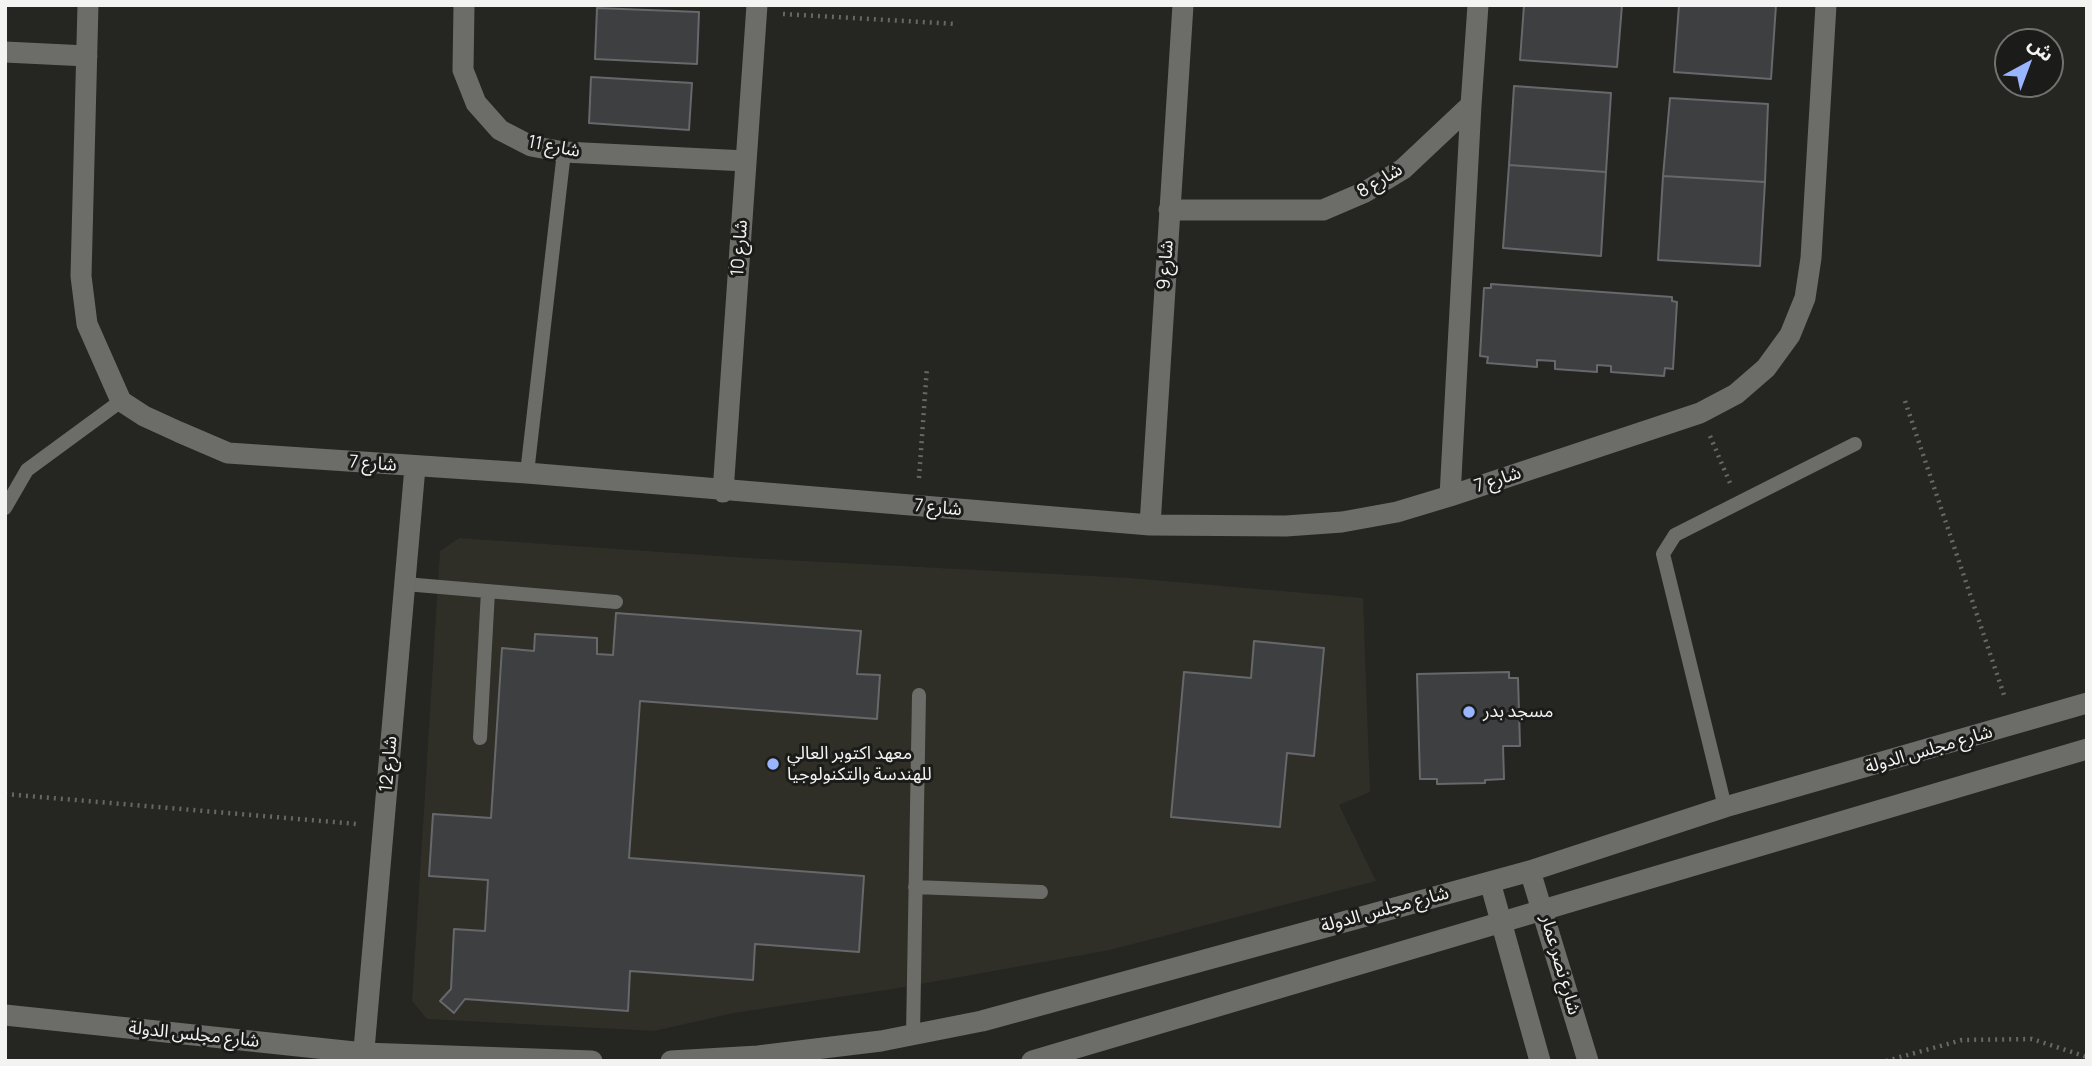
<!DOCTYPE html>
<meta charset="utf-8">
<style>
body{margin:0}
#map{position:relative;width:2092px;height:1066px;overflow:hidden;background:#252522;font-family:Manrope,"Noto Sans Arabic",sans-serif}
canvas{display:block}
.frame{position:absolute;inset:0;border:7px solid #f3f3f1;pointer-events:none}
.north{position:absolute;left:1994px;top:28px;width:70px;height:70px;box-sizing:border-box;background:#1b1b19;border:2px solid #71716f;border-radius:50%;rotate:41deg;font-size:19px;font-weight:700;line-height:28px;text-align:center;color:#f3f3f1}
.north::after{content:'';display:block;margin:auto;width:24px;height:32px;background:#99b5fd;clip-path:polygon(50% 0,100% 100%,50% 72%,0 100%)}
</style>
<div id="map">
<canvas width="2092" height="1066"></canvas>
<div class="frame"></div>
<div class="north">ش</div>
</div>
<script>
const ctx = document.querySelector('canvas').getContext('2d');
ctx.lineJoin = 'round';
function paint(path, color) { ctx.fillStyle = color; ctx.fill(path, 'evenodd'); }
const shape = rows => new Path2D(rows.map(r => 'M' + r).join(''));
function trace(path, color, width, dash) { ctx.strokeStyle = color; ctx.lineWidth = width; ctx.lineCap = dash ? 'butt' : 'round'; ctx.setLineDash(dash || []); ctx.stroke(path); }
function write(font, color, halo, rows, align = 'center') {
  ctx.font = font + ' Manrope,"Noto Sans Arabic",sans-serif'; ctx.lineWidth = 6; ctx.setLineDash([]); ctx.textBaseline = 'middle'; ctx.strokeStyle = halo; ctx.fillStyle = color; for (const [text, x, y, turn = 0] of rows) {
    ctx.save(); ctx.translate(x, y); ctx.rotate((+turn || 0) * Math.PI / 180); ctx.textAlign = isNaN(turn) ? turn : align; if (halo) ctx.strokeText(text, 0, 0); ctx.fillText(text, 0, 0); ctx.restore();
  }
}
const built = shape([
 [459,538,748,558,1130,578,1363,598,1370,792,1339,805,1376,881,1110,950,899,988,734,1013,654,1031,427,1019,412,1001,440,551]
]);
const building = shape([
 [1524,5,1622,5,1617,67,1520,60,1524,5],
 [1679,5,1776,5,1771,79,1674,72,1679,5],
 [597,8,699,12,697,64,595,59,597,8],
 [591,77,692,83,689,130,589,123,591,77],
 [1514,86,1611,93,1606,172,1509,165,1514,86],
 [1670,98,1768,104,1765,182,1663,176,1670,98],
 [1509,165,1606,172,1601,256,1503,248,1509,165],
 [1663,176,1765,182,1760,266,1658,260,1663,176],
 [1491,284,1672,297,1672,301,1677,302,1673,369,1665,368,1664,376,1611,372,1611,366,1597,365,1597,372,1555,369,1555,361,1537,360,1537,367,1487,363,1488,357,1480,356,1484,288,1491,288,1491,284],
 [616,613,861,631,857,674,880,675,877,719,640,701,629,858,864,876,859,952,755,944,753,980,630,971,628,1011,465,999,454,1013,440,1001,451,989,454,929,485,931,488,880,429,876,433,814,491,818,502,648,534,651,535,634,597,638,597,654,613,655,616,613],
 [1254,641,1324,648,1314,756,1287,753,1280,827,1171,817,1184,672,1251,678,1254,641],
 [1509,672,1509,678,1518,678,1520,746,1503,746,1504,779,1485,780,1485,783,1437,784,1437,779,1420,779,1417,674,1509,672]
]);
const path = shape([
 [783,14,957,24],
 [1905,401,2005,698],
 [1710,436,1730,483],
 [919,478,927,367],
 [5,794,357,824],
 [1886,1061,1962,1040,2032,1039,2087,1057]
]);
const service = shape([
 [527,473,564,152],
 [5,508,27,470,121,401],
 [405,584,616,602],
 [480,738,488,591],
 [1725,807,1663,554,1675,535,1855,444],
 [915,887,1041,892],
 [913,1034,919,695]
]);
const minor = shape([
 [88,5,81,276,87,324,121,401,144,416,179,432,228,453,527,473,1150,525,1286,526,1342,522,1397,512,1450,496,1700,413,1736,394,1766,368,1790,335,1805,298,1811,258,1826,5],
 [464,5,463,70,476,103,500,130,531,146,564,152,746,161],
 [5,52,87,56],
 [1169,210,1323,210,1365,192,1403,169,1471,105,1478,5],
 [723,492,757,5],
 [1450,496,1471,105],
 [1150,525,1183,5],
 [1530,871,1588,1061],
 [1490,882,1540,1061],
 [5,1015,364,1053,592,1061],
 [363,1061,415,467],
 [671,1061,758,1056,881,1041,982,1021,1530,871,1725,807,2087,703],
 [1032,1061,2087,749]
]);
const markers = [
 [1469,712,7,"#99b5fd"],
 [773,764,7,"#99b5fd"]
];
const streetNames = [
 ["شارع 11",554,147,11],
 ["شارع 8",1380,181,-31],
 ["شارع 10",740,248,-86],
 ["شارع 9",1166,265,-86],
 ["شارع 7",373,464,4],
 ["شارع 7",1498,480,-18],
 ["شارع 7",938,508,5],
 ["شارع مجلس الدولة",1929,750,-16],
 ["شارع 12",389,764,-85],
 ["شارع مجلس الدولة",1385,910,-15],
 ["شارع نصر عمار",1560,965,74],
 ["شارع مجلس الدولة",194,1035,6]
];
const poiNames = [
 ["مسجد بدر",1483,712],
 ["معهد اكتوبر العالي",787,754],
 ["للهندسة والتكنولوجيا",787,775]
];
paint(built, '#2f2f27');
paint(building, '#3e3f41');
trace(building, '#67686b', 2);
trace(path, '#676764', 4.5, [2, 5]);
trace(service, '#6c6c69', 14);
trace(minor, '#6c6c69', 21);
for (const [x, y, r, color] of markers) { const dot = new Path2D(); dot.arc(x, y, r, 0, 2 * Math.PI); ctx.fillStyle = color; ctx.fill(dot); trace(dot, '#1b1b19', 2.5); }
write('18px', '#f3f3f1', '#1b1b19', streetNames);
write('18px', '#f3f3f1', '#1b1b19', poiNames, 'left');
</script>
